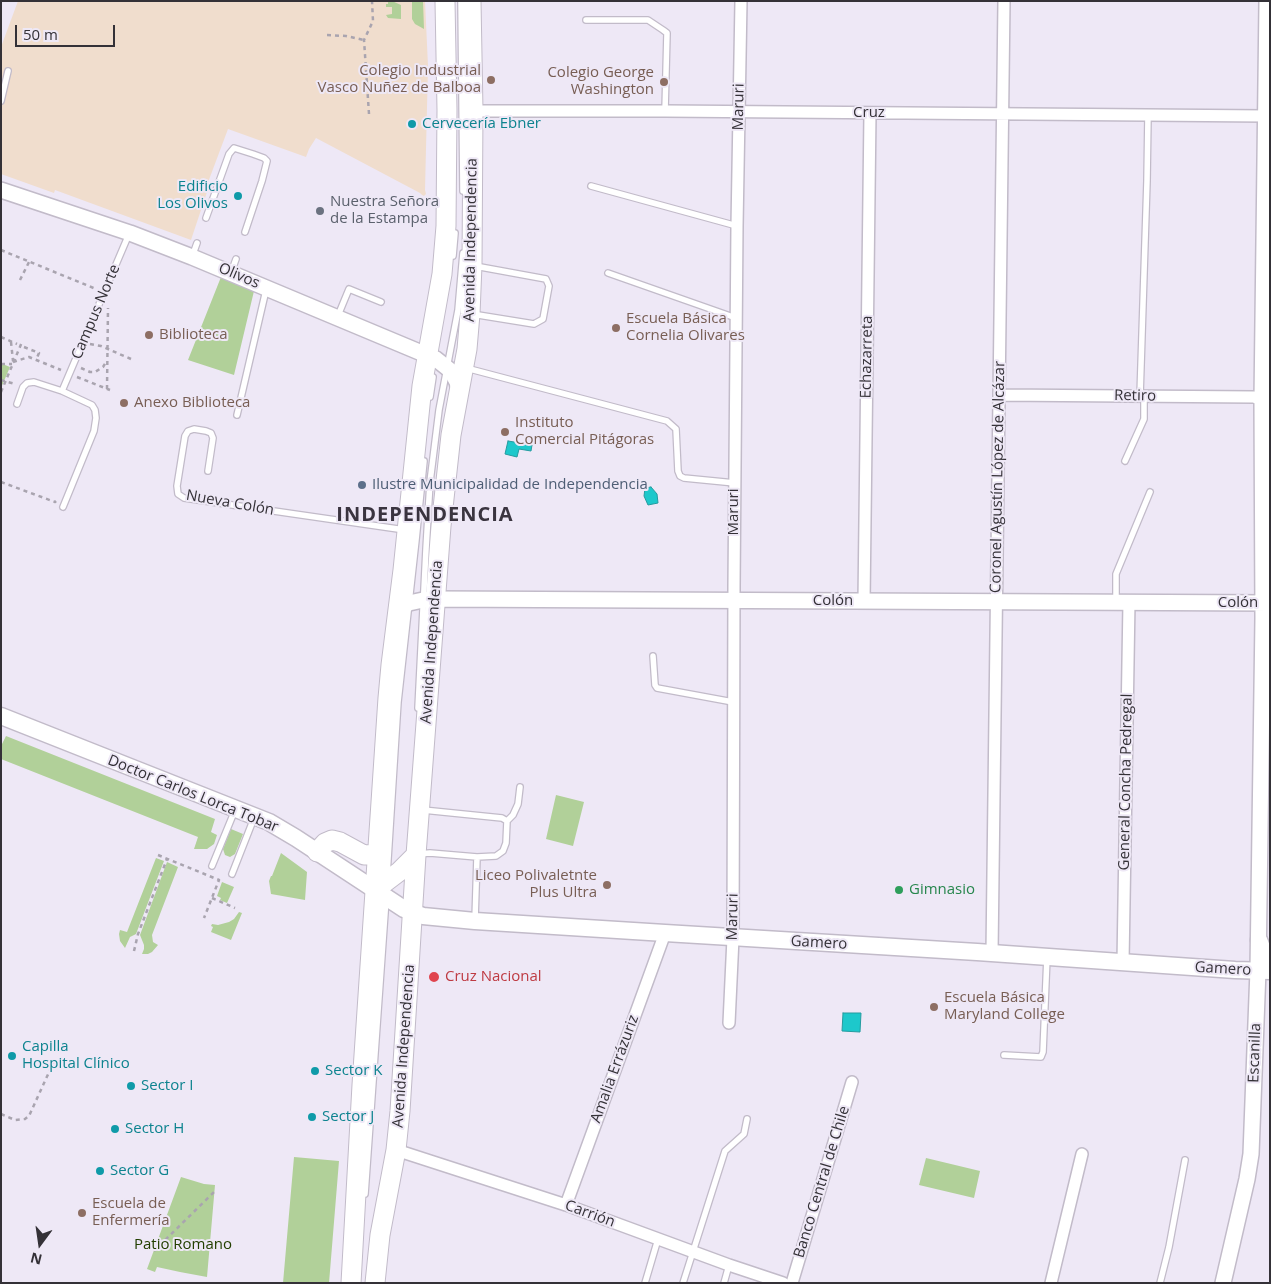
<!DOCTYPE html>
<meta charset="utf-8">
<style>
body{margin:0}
#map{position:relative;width:1271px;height:1284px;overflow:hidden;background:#eee8f6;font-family:"Open Sans",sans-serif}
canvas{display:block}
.frame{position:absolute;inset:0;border:2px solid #343137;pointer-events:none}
.north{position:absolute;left:15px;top:1219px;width:50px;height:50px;-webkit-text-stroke:4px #eee8f6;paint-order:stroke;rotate:194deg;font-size:14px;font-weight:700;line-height:20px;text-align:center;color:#343137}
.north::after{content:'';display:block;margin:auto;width:18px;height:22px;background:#343137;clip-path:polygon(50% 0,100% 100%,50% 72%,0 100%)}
.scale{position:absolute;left:15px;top:25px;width:100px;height:22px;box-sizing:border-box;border:2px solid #343137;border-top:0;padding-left:6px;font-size:15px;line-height:18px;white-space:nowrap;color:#343137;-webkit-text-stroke:4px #eee8f6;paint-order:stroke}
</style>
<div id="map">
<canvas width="1271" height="1284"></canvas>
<div class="frame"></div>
<div class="north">N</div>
<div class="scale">50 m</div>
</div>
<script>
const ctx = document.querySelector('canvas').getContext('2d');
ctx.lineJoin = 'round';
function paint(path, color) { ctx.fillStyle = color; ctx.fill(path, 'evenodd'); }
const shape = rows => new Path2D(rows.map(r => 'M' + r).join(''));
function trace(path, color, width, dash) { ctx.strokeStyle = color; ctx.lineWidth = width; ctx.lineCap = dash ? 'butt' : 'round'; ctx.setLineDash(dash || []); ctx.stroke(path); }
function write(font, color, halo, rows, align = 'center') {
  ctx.font = font + ' "Open Sans",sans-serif'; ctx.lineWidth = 4; ctx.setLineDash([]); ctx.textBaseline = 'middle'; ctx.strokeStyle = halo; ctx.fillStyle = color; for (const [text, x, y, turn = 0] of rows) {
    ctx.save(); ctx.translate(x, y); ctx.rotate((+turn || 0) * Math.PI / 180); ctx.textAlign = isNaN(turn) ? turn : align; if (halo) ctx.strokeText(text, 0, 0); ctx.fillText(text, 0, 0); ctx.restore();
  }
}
const commercial = shape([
 [18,1,425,1,428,66,425,190,426,194,424,196,422,195,420,193,316,138,309,149,306,157,228,129,207,185,209,186,191,240,55,190,54,193,1,174,1,47]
]);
const green = shape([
 [388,1,392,1,401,5,401,19,388,18,386,15,392,14,392,7,386,7,386,4,388,4],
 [412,1,423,1,424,29,415,24,412,19],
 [221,277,254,291,234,375,188,360],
 [1,365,5,365,10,367,1,388],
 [6,736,215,819,211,832,217,835,214,844,207,849,194,849,198,837,1,759,1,746],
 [556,795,584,802,573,846,546,839],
 [231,829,243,834,235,854,230,857,225,855,223,849],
 [281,853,307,872,305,900,271,894,269,881,271,876,272,876],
 [156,858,164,861,136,934,130,937,125,948,120,941,119,934,120,930,127,932],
 [167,862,178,867,152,935,153,942,158,945,152,952,148,954,142,954,144,949,144,945,140,935],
 [222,882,234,887,227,903,220,900,221,898,217,896],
 [239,912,242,913,231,940,211,932,213,927,211,926,212,924,218,925,229,922,234,919],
 [294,1157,339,1161,329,1283,283,1283],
 [926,1158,980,1171,974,1198,919,1185],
 [181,1177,204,1184,215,1185,207,1277,180,1272,157,1267,155,1272,147,1269]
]);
const water = shape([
 [508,441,532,445,531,451,519,449,517,457,505,454,508,441],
 [651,487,657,494,658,503,648,505,644,496,645,488,651,487],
 [843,1013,861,1013,860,1032,842,1031,843,1013]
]);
const path = shape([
 [327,35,346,36,364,40],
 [369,114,364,40,373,21,372,1],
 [1,250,96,289],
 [20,280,29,262],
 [1,337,17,344],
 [11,342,13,361],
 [90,344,101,346,131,359],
 [24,347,39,353,36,360],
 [13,362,29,357,61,370],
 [1,364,12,364],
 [81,368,90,372,95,372,103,367,106,362],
 [77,377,110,390],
 [1,380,15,384],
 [107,389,108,308],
 [1,392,22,342],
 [1,482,55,502,56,501],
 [158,855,219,880,204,918],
 [212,898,235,908],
 [134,951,138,934,167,859],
 [1,1114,15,1120,25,1119,29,1116,55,1059],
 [154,1251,214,1192]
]);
const service = shape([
 [461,1,463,191],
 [586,20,648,20,663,30,667,33,665,111],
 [1,101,8,71],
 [591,186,737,226],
 [206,218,229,154,234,148,253,154,264,158,267,161,262,181,245,232],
 [453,256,455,233],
 [192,257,197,243],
 [231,273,236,259],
 [608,273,736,318],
 [472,314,534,324,543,319,549,286,546,279,475,266],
 [337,318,349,289,381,302],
 [466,368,667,421,676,429,678,471,680,476,684,478,735,483],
 [62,391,129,234],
 [1140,396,1147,181,1148,115],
 [430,397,433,377],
 [17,404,23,387,27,383,34,382,62,391,92,405,95,410,96,418,94,431,63,507],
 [237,415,266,290],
 [1125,461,1144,419,1144,396],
 [208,471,213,438,211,433,206,431,194,429,188,431,185,436,177,486,178,494,184,498,405,530],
 [1116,602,1116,574,1150,492],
 [653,656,655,685,657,688,733,702],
 [418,708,426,549,430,482,439,410,458,310,463,253],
 [423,810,502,818,507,821],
 [418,854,430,853,477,857,496,856,503,851,506,843,507,821,513,815,518,804,520,787],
 [212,866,235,810],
 [232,874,254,818],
 [387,875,398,702,416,540,424,461],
 [475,920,477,857],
 [1004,1055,1041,1057,1043,1052,1047,957],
 [365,1194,386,899],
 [645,1283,658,1239],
 [683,1283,725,1151,744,1134,747,1119],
 [724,1283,729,1265],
 [1160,1283,1169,1247,1185,1160]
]);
const minor = shape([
 [473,111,665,111,1266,116],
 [999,395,1254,397,1270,403],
 [864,601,870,113],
 [992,953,1004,1],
 [1123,962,1129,602],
 [729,1023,733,938,734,586,737,226,741,1],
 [396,1150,566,1205,729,1265,783,1283],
 [566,1205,665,933],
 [792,1283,852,1082],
 [1051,1283,1082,1154]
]);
const tertiary = shape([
 [1,190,130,233,192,257,436,359,451,371,457,382,459,390],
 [398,610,409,603,423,600,435,599,1270,603],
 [1223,1283,1247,1179,1251,1154,1258,970,1263,618,1262,400,1267,1]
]);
const secondary = shape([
 [1,716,269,822,296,838,404,909,423,916,475,921,665,933,977,952,1235,970,1270,971],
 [1259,940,1263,950,1270,958]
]);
const primary = shape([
 [317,852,325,843,332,840,340,842,364,855,378,854],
 [375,890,400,871,416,855],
 [351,1283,362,1085,388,698,391,665,403,570,422,386,442,274,446,226,447,110,445,1],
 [375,1283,380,1235,396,1150,400,1111,416,855,441,526,451,435,467,349,470,314,472,265,473,111,471,1]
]);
const markers = [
 [491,80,5,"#8d6e63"],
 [664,82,5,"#8d6e63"],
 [412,124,5,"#0f9aa8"],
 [238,196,5,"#0f9aa8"],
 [320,211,5,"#6b7280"],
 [616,328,5,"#8d6e63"],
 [149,335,5,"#8d6e63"],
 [124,403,5,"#8d6e63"],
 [505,432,5,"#8d6e63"],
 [362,485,5,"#5c6f8a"],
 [607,885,5,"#8d6e63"],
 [899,890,5,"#2e9e5b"],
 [434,977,6,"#e0444e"],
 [934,1007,5,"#8d6e63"],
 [12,1056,5,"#0f9aa8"],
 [315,1071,5,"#0f9aa8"],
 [131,1086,5,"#0f9aa8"],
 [312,1117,5,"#0f9aa8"],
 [115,1129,5,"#0f9aa8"],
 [100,1171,5,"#0f9aa8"],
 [82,1213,5,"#8d6e63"]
];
const educationNames = [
 ["Colegio Industrial",481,71,"right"],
 ["Vasco Nuñez de Balboa",481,88,"right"],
 ["Colegio George",654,73,"right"],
 ["Washington",654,90,"right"],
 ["Escuela Básica",626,319],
 ["Cornelia Olivares",626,336],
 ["Biblioteca",159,335],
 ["Anexo Biblioteca",134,403],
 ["Instituto",515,423],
 ["Comercial Pitágoras",515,440],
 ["Liceo Polivaletnte",597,876,"right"],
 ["Plus Ultra",597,893,"right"],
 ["Escuela Básica",944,998],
 ["Maryland College",944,1015],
 ["Escuela de",92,1204],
 ["Enfermería",92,1221]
];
const streetNames = [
 ["Maruri",739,107,-89],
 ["Cruz",869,113],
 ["Avenida Independencia",471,240,-89],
 ["Olivos",239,276,23],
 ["Campus Norte",96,312,-67],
 ["Echazarreta",867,357,-89],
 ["Retiro",1135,396,1],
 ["Coronel Agustín López de Alcázar",998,477,-89],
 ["Nueva Colón",230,503,10],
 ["Maruri",734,512,-90],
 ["Colón",833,601],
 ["Colón",1238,603],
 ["Avenida Independencia",432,642,-86],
 ["General Concha Pedregal",1126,782,-89],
 ["Doctor Carlos Lorca Tobar",193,794,22],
 ["Maruri",733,917,-89],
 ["Gamero",819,943,3],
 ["Gamero",1223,969,3],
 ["Avenida Independencia",404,1046,-86],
 ["Escanilla",1255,1053,-88],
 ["Amalia Errázuriz",615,1069,-70],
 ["Banco Central de Chile",822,1182,-73],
 ["Carrión",590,1214,20]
];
const cultureNames = [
 ["Cervecería Ebner",422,124],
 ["Edificio",228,187,"right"],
 ["Los Olivos",228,204,"right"],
 ["Capilla",22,1047],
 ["Hospital Clínico",22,1064],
 ["Sector K",325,1071],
 ["Sector I",141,1086],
 ["Sector J",322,1117],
 ["Sector H",125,1129],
 ["Sector G",110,1171]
];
const worshipNames = [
 ["Nuestra Señora",330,202],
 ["de la Estampa",330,219]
];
const serviceNames = [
 ["Ilustre Municipalidad de Independencia",372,485]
];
const leisureNames = [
 ["Gimnasio",909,890]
];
const healthNames = [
 ["Cruz Nacional",445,977]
];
const parkNames = [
 ["Patio Romano",183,1245]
];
const districtNames = [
 ["INDEPENDENCIA",425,515]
];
paint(commercial, '#f0ddcd');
paint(green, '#b1d099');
paint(water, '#1dc8cb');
trace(water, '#249b9f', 1);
trace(service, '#c2bbc9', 8);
trace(minor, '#c2bbc9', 14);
trace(tertiary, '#c2bbc9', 18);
trace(secondary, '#c2bbc9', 19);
trace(primary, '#c2bbc9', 21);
trace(path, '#a9a4af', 2.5, [4, 4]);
trace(service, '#fff', 5.5);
trace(minor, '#fff', 11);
trace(tertiary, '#fff', 15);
trace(secondary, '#fff', 16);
trace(primary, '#fff', 19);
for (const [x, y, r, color] of markers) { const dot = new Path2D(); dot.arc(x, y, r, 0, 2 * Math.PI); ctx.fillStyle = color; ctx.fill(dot); trace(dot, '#eee8f6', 2); }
write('15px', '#785e54', '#eee8f6', educationNames, 'left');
write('15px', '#343137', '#eee8f6', streetNames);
write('15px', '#0d838f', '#eee8f6', cultureNames, 'left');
write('15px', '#5b616d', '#eee8f6', worshipNames, 'left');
write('15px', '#4e5e75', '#eee8f6', serviceNames, 'left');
write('15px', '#27864d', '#eee8f6', leisureNames, 'left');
write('15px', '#be3a42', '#eee8f6', healthNames, 'left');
write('15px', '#233f00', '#eee8f6', parkNames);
ctx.letterSpacing = '1px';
write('bold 20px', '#3a343f', '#eee8f6', districtNames);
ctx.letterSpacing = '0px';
</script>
